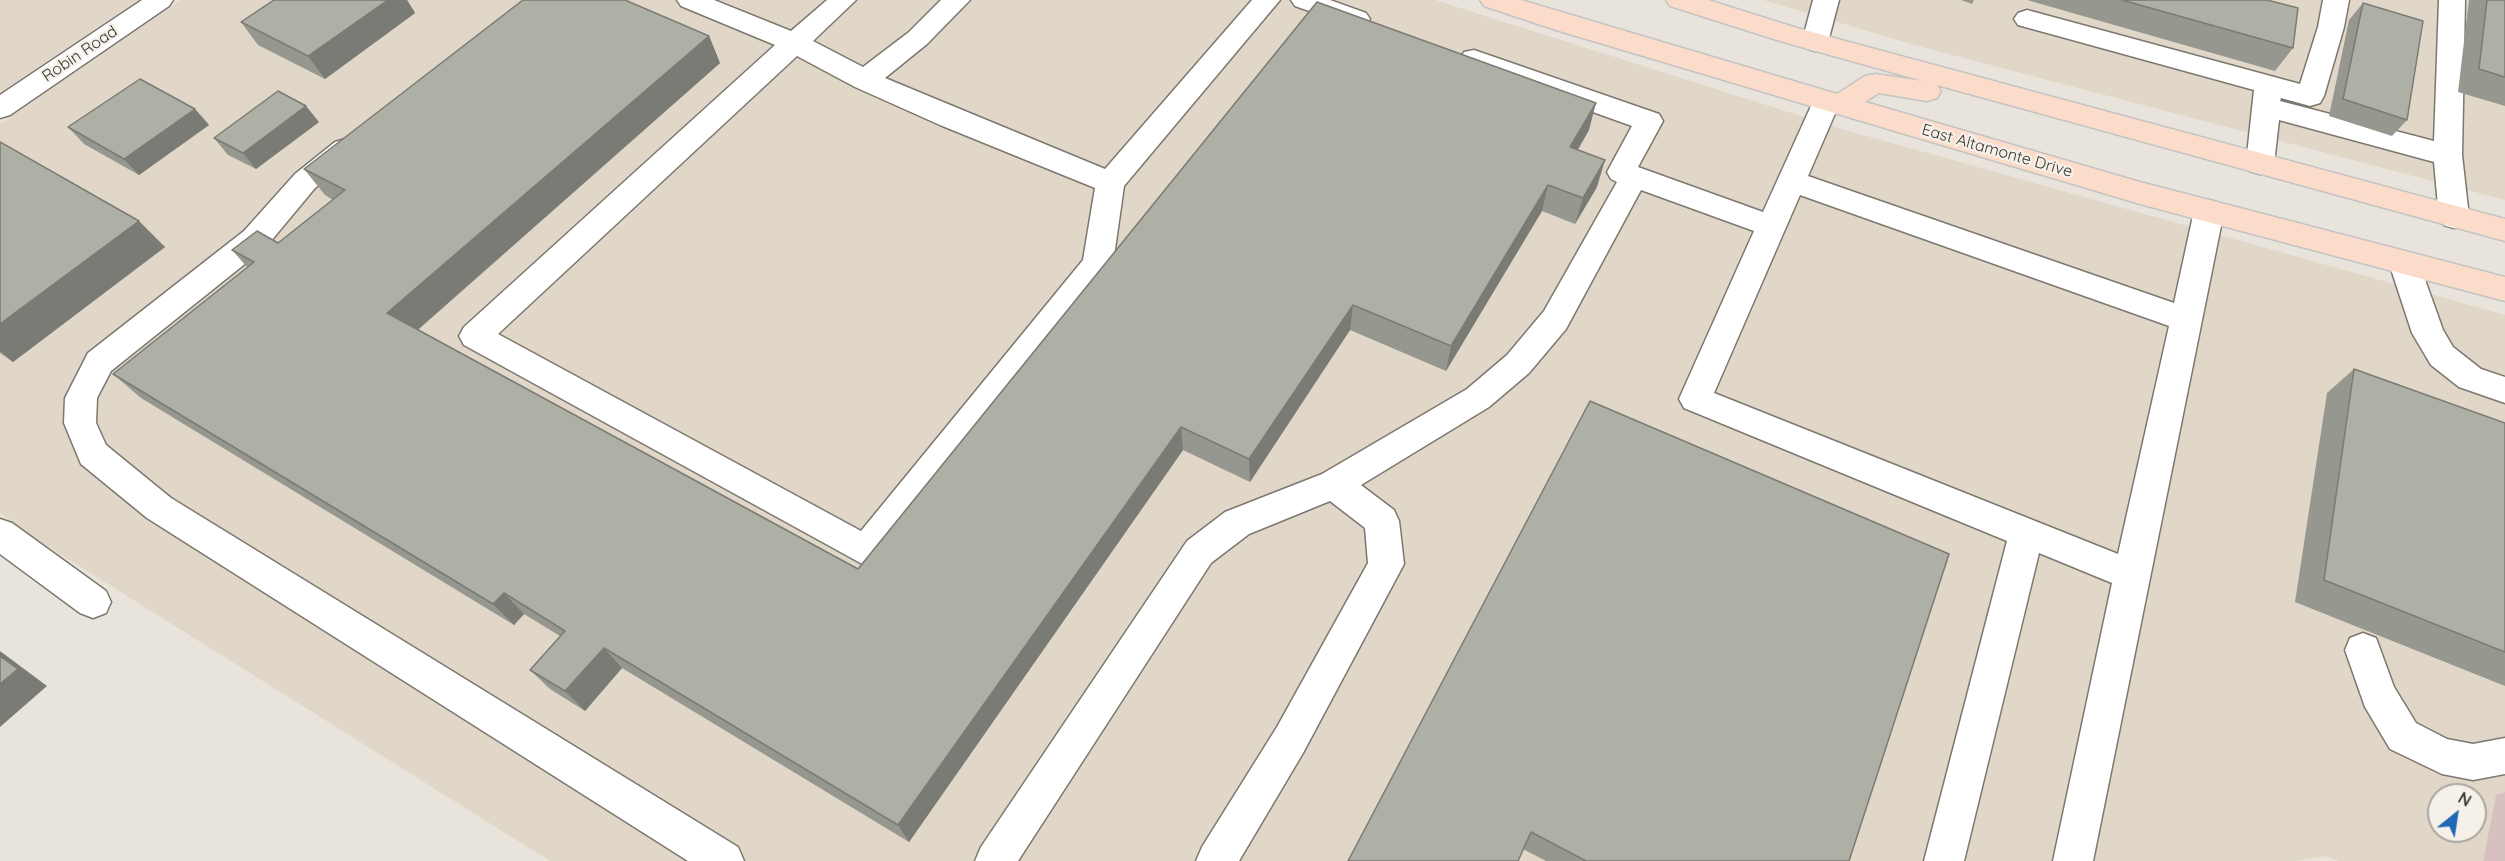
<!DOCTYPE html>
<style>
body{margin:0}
#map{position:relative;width:2505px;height:861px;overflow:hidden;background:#e9e4db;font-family:Quicksand,sans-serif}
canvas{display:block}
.north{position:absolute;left:2427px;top:783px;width:60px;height:60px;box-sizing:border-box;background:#f6f1e8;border:2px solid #aaa6a0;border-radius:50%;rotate:30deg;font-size:16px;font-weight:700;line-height:24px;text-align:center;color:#383633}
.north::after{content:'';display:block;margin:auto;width:21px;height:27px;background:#2267b7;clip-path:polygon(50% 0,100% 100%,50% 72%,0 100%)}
</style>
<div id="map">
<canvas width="2505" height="861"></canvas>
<div class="north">N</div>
</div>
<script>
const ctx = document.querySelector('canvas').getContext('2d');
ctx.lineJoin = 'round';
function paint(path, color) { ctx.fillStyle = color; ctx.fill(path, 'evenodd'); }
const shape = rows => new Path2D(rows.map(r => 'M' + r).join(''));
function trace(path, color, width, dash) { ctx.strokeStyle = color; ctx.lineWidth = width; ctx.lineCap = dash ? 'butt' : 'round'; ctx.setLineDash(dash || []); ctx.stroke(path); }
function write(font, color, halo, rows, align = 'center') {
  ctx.font = font + ' Quicksand,sans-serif'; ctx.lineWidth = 4.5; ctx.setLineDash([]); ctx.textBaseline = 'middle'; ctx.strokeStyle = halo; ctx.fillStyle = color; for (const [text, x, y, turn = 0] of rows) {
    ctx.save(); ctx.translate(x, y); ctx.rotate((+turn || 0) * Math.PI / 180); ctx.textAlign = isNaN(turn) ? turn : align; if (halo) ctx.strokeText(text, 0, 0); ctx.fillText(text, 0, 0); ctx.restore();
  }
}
const built = shape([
 [0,0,138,0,0,93],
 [181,0,1435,0,1842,129,2505,315,2505,792,2496,795,2483,861,2338,861,2327,856,2296,861,550,861,36,539,0,513,0,124],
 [2439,795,2475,795,2475,831,2439,831],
 [1763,0,2505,0,2505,200,1918,46]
]);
const green = shape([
 [2505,792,2505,861,2483,861,2496,795]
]);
const minor = shape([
 [142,0,173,0,169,6,10,115,0,118,0,95,142,0],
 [677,0,714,0,791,31,827,0,856,0,813,41,863,67,909,32,941,0,970,0,927,44,885,78,1105,169,1252,0,1280,0,1124,186,1113,263,1109,271,878,562,866,566,464,345,459,336,464,327,775,45,681,6,677,0],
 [797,56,855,87,940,125,1095,188,1083,260,861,531,498,334,797,56],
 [1291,0,1330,0,1366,13,1370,19,1366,25,1357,28,1295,6,1291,0],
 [1813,0,1839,0,1828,42,1824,48,1815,51,1806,48,1802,42,1813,0],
 [2323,0,2349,0,2344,27,2324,96,2320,103,2310,106,2281,98,2280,101,2434,141,2439,0,2465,0,2462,155,2469,217,2464,225,2454,228,2444,225,2439,217,2434,162,2279,120,2274,164,2270,171,2260,174,2250,171,2246,164,2254,90,2018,25,2014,19,2018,13,2027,10,2300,84,2318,27,2323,0],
 [1474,50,1659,114,1663,121,1638,167,1763,212,1816,95,1826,92,1836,95,1840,102,1808,176,2174,303,2194,211,2199,203,2209,200,2219,203,2224,211,2093,861,2053,861,2112,583,2039,553,1964,861,1924,861,2007,541,1684,408,1679,399,1754,231,1641,190,1566,329,1529,373,1489,407,1361,485,1394,510,1399,521,1404,564,1303,753,1239,861,1196,861,1202,847,1277,727,1368,563,1365,528,1330,501,1249,534,1211,563,1018,861,975,861,981,847,1187,541,1225,512,1322,474,1467,389,1507,355,1544,311,1617,182,1611,179,1607,172,1632,126,1464,66,1460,59,1464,52,1474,50],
 [1800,195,2169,326,2118,554,1714,393,1800,195],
 [345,139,355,142,359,149,355,156,315,188,266,247,111,371,97,398,96,423,106,445,171,498,738,847,744,861,688,861,147,518,81,464,64,423,65,398,88,353,244,231,295,174,335,142,345,139],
 [2404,251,2415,255,2419,263,2443,330,2453,347,2481,369,2505,377,2505,403,2459,387,2431,365,2412,333,2389,263,2393,255,2404,251],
 [0,519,12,523,106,591,111,602,106,613,93,618,80,613,0,554,0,519],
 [2363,633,2376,638,2394,687,2416,723,2447,739,2473,744,2505,738,2505,774,2473,780,2442,774,2390,749,2365,707,2345,650,2350,638,2363,633]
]);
const major = shape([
 [1480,0,1521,0,1837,94,1865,76,1875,74,1923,81,1780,41,1670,6,1666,0,1708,0,1797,28,2505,219,2505,241,1937,85,1941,91,1937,98,1927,101,1879,93,1865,102,2140,182,2505,277,2505,301,2140,204,1556,30,1484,6,1480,0]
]);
const wall = shape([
 [274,0,407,0,415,13,325,79,258,45,241,22],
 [1961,0,1974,0,1972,4],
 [2027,0,2267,0,2293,48,2275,71],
 [2469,0,2505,0,2505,106,2458,92],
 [2363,3,2407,120,2392,136,2329,116,2349,20],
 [709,36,720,63,418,330,858,569,1589,130,1578,150,1597,187,1575,224,1542,211,1446,371,1350,330,1250,482,1183,450,909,842,622,668,585,711,550,689,530,670,560,636,524,614,514,625,141,398,113,374,247,267,232,250,278,243,333,200,325,195,304,169],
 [195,109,209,125,139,175,84,144,68,127],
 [319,122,256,169,228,155,214,138],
 [0,142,165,247,13,362,0,353],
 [2354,369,2505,423,2505,686,2295,602,2327,393],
 [1590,401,1849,861,1546,861,1523,849]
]);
const shadedWall = shape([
 [388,0,407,0,415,13,325,79,308,56],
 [709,36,720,63,408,338,387,313],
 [1596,103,1589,130,1563,173,1570,147],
 [306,106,319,122,256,169,243,153],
 [195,109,209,125,139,175,124,159],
 [1605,160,1597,187,1575,224,1583,198],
 [1548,185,1542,211,1446,371,1451,346],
 [139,221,165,247,13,362,0,351,0,324],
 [1353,305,1350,330,1250,482,1249,459],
 [1181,427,1183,450,909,842,898,825],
 [504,593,524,614,514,625,493,604],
 [604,648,622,668,585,711,565,691],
 [0,651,47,686,0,727]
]);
const building = shape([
 [274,0,388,0,308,56,241,22,274,0],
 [523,0,625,0,709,36,387,313,858,569,1317,2,1596,103,1570,147,1605,160,1583,198,1548,185,1451,346,1353,305,1249,459,1181,427,898,825,604,648,565,691,530,670,565,631,504,593,493,604,113,374,254,262,232,250,257,231,278,243,345,190,304,169,523,0],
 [2122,0,2267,0,2298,8,2293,48,2122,0],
 [2487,0,2505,0,2505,77,2479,69,2487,0],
 [2363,3,2423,21,2407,120,2343,99,2363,3],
 [140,79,195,109,124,159,68,127,140,79],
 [278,91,306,106,243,153,214,138,278,91],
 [0,142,139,221,0,324,0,142],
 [2354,369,2505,423,2505,652,2324,580,2354,369],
 [1590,401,1949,554,1849,861,1586,861,1531,832,1518,861,1348,861,1590,401],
 [0,656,18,669,0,684,0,656]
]);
const streetNames = [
 ["Robin Road",80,54,-34],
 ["East Altamonte Drive",1997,151,16]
];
paint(built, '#e0d7c8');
paint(green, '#d8bfc0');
trace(minor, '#7c776f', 3);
trace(major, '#c3c3c2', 3);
paint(minor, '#fff');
paint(major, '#fbdccb');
paint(wall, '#96978f');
paint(shadedWall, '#7a7b74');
paint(building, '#aeb0a6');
trace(building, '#7a7b74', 1.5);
write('16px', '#383633', '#f6f1e8', streetNames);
</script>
